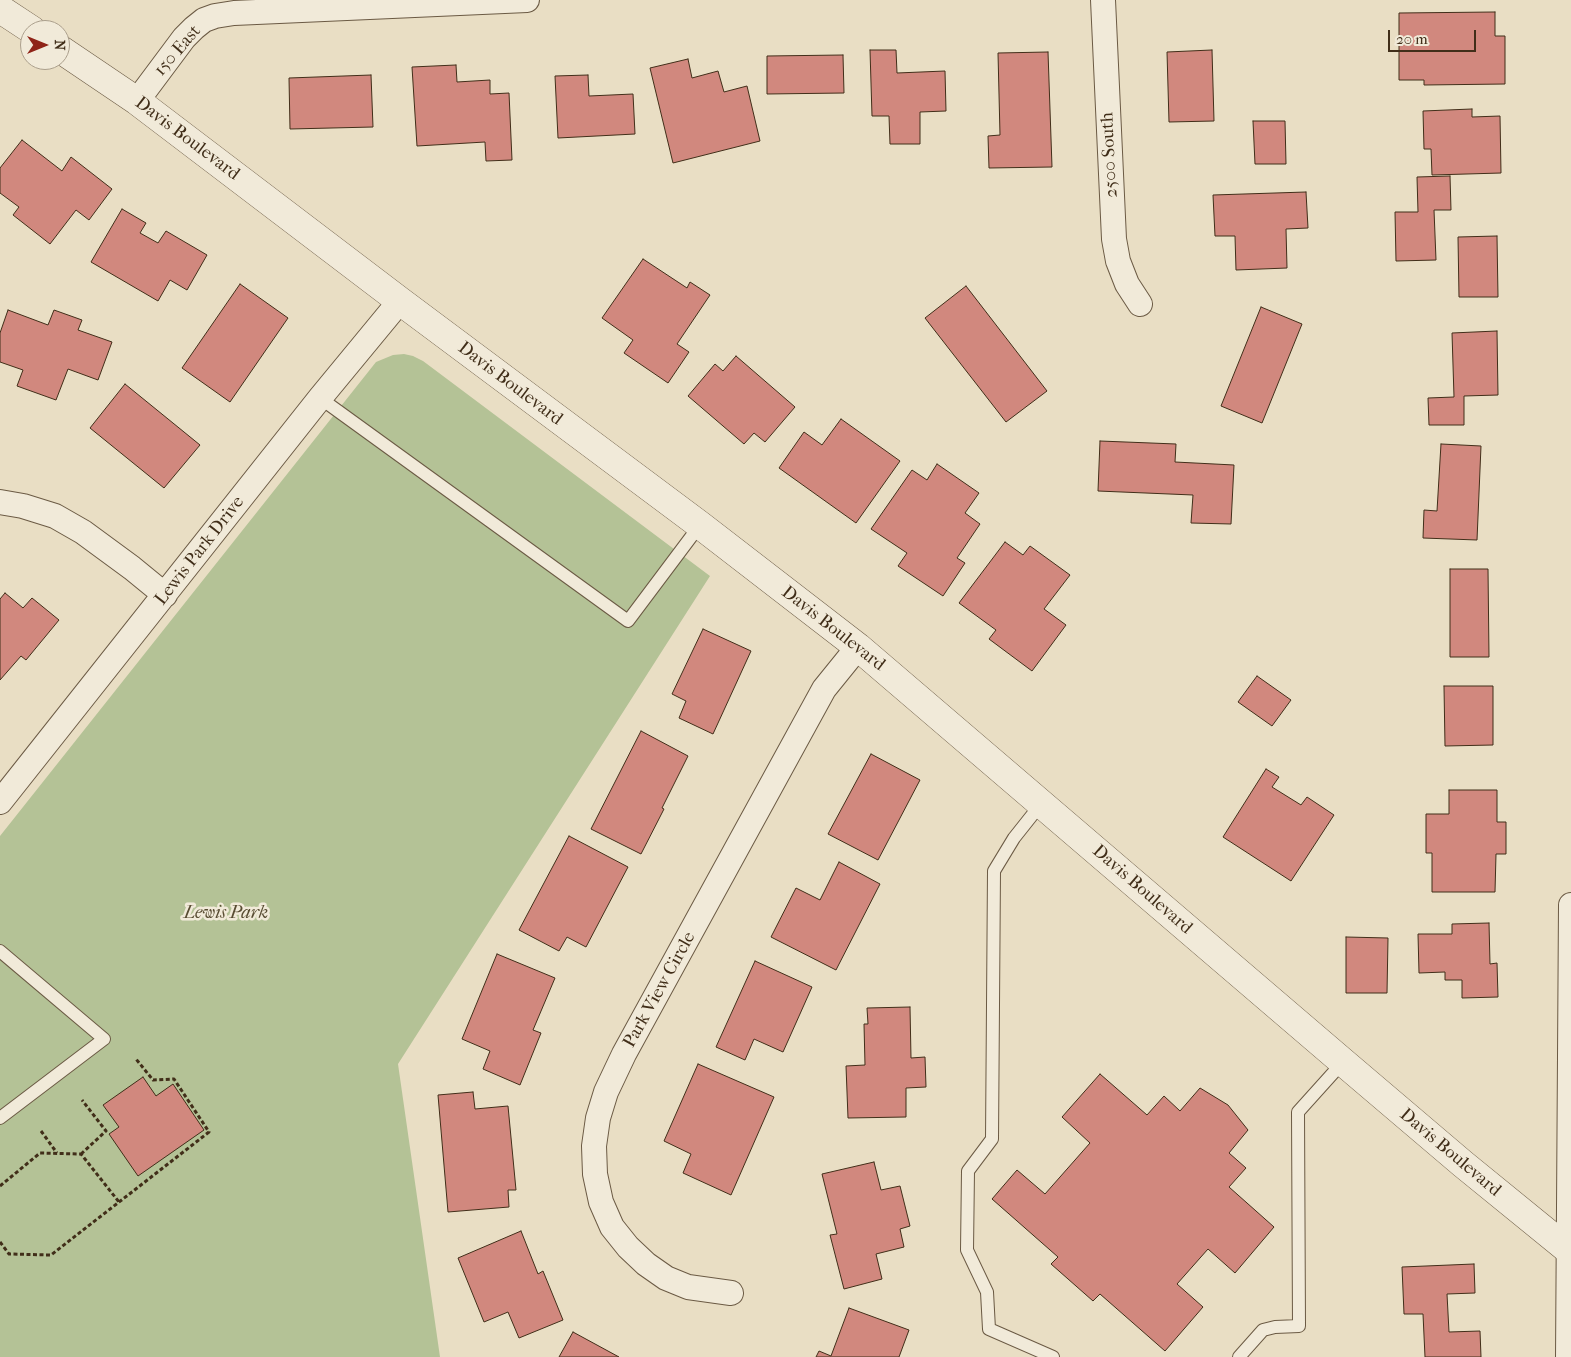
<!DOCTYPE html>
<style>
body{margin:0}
#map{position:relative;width:1571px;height:1357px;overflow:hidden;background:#e9dec4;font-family:"IM FELL French Canon",serif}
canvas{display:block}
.north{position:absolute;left:20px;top:20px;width:50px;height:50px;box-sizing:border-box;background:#f1ead9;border:1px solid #ab9f8c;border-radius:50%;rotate:90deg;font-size:14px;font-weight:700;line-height:20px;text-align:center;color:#412e19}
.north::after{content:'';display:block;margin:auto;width:18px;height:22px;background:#8f2418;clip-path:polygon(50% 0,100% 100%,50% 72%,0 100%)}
.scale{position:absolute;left:1388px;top:30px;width:88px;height:22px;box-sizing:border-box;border:2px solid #412e19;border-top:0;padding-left:6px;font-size:15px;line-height:18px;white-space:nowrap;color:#412e19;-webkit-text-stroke:4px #f1ead9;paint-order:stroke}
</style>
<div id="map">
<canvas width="1571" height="1357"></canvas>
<div class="north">N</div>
<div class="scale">20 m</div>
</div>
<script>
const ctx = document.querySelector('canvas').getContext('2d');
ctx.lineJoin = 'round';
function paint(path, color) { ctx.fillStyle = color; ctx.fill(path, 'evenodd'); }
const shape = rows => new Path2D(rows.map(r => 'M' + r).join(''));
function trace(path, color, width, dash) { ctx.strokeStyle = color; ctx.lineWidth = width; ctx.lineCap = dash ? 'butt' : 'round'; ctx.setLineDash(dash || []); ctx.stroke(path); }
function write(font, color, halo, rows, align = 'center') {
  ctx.font = font + ' "IM FELL French Canon",serif'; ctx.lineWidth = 5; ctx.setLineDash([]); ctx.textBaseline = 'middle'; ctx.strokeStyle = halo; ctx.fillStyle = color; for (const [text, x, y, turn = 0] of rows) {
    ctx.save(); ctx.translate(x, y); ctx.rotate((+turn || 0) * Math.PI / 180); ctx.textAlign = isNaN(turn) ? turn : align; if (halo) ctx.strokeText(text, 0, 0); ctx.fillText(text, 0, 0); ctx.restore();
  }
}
const green = shape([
 [404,354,413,356,423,361,710,576,398,1064,440,1357,0,1357,0,836,376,362,393,355]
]);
const building = shape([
 [1495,12,1495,36,1505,36,1505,84,1424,85,1424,80,1399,80,1399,13,1495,12],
 [870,50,896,50,897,73,945,71,946,111,920,112,920,144,890,144,889,116,872,116,870,50],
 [1212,50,1214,121,1169,122,1167,52,1212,50],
 [1048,52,1052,167,989,168,988,136,1000,135,998,53,1048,52],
 [843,55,844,93,767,94,767,56,843,55],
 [688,59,692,78,718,71,724,92,747,86,760,141,673,163,650,68,688,59],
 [456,65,457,82,490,80,490,94,509,93,512,160,486,161,485,142,417,146,412,67,456,65],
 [371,75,373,127,290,129,289,78,371,75],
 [588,75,589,96,633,94,635,134,558,138,555,76,588,75],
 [1472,109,1472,117,1500,116,1501,173,1432,175,1431,149,1424,149,1423,111,1472,109],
 [1253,121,1285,121,1286,164,1255,164,1253,121],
 [22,140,62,171,71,157,112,189,89,220,76,210,50,244,13,215,19,207,0,193,0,168,22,140],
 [1450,176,1451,210,1434,210,1436,260,1396,261,1395,212,1418,212,1417,177,1450,176],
 [1306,192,1308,228,1286,229,1287,268,1236,270,1235,236,1215,236,1213,195,1306,192],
 [122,209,146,223,140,233,158,243,166,231,207,255,187,290,170,280,158,301,91,262,122,209],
 [1497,236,1498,297,1459,297,1458,237,1497,236],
 [643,259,687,288,690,282,710,295,677,344,689,352,668,383,624,353,633,340,602,318,643,259],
 [240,284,288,318,230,402,182,368,240,284],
 [966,286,1047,391,1006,422,925,318,966,286],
 [1261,307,1302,324,1262,423,1221,406,1261,307],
 [8,310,48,325,54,310,82,320,78,330,112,342,98,380,68,369,56,400,17,386,23,370,0,362,0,333,8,310],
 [1497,331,1498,395,1464,396,1464,425,1429,425,1428,398,1454,397,1452,333,1497,331],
 [736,356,795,407,765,442,754,433,744,444,688,396,715,364,723,371,736,356],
 [125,384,200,445,164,488,90,428,125,384],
 [841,419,900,461,856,523,779,468,804,432,822,445,841,419],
 [1100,441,1176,444,1175,462,1234,465,1231,524,1191,523,1193,495,1098,491,1100,441],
 [1441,444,1481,446,1477,540,1423,538,1424,510,1437,511,1441,444],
 [937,464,979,493,965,513,980,524,957,558,965,563,943,596,898,566,907,553,871,529,912,470,927,480,937,464],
 [1005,542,1023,555,1030,546,1070,575,1044,609,1066,625,1032,671,989,639,996,630,959,603,1005,542],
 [1450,569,1488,569,1489,657,1450,657,1450,569],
 [5,593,23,608,32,598,59,620,26,660,21,656,0,680,0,599,5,593],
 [703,629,751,651,713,734,679,718,686,701,672,694,703,629],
 [1257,676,1291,700,1272,726,1238,702,1257,676],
 [1444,686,1493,686,1493,745,1445,746,1444,686],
 [641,731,688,756,662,808,664,809,641,854,591,829,641,731],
 [871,754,920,780,878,860,828,834,871,754],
 [1266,769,1279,777,1272,787,1301,805,1307,797,1334,815,1291,881,1223,837,1266,769],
 [1449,790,1497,790,1497,822,1506,822,1506,854,1496,854,1495,892,1432,892,1432,853,1426,853,1426,814,1449,814,1449,790],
 [569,836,628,867,586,947,567,937,559,951,519,930,569,836],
 [839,862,880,884,836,970,771,937,796,888,820,900,839,862],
 [1489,923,1490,964,1497,963,1498,997,1462,998,1462,980,1445,980,1445,972,1419,973,1418,934,1452,934,1452,924,1489,923],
 [1346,937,1388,938,1387,993,1346,993,1346,937],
 [497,954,555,978,533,1030,541,1033,520,1085,483,1069,490,1051,462,1039,497,954],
 [755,961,812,987,783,1052,754,1039,745,1060,716,1047,755,961],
 [910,1007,911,1058,925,1057,926,1087,906,1088,906,1117,848,1118,846,1066,865,1065,864,1024,868,1024,867,1008,910,1007],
 [698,1064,774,1097,731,1195,683,1173,691,1154,664,1141,698,1064],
 [1100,1074,1147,1115,1164,1096,1180,1111,1200,1088,1228,1105,1248,1130,1229,1153,1246,1168,1229,1187,1274,1227,1235,1273,1208,1249,1177,1284,1203,1307,1165,1351,1100,1294,1093,1301,1051,1264,1058,1257,992,1199,1017,1170,1045,1194,1090,1143,1062,1117,1100,1074],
 [143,1077,156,1096,173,1084,204,1130,138,1176,109,1134,119,1127,103,1105,143,1077],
 [473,1092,475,1109,508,1106,516,1190,508,1190,509,1207,448,1212,438,1095,473,1092],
 [874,1162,881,1190,900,1186,910,1226,900,1229,904,1247,876,1254,882,1279,844,1289,830,1235,837,1234,822,1174,874,1162],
 [521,1231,538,1274,543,1271,563,1320,519,1338,508,1312,484,1322,458,1258,521,1231],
 [1474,1264,1475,1293,1447,1294,1449,1332,1480,1331,1481,1357,1425,1357,1423,1314,1404,1314,1402,1267,1474,1264],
 [849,1308,909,1330,899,1357,816,1357,819,1351,831,1356,849,1308],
 [573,1332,619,1357,559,1357,573,1332]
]);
const path = shape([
 [41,1131,57,1153],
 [81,1154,106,1131,82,1100],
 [0,1186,40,1153,81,1154,119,1202],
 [0,1242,9,1254,51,1255,209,1132,174,1079,153,1080,136,1059]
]);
const service = shape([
 [320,398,628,621,700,525],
 [1041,804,1014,838,994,871,992,1139,968,1171,967,1250,987,1292,989,1329,1053,1357],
 [0,951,104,1039,0,1118],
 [1239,1357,1263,1330,1275,1327,1299,1326,1298,1112,1343,1062]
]);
const minor = shape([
 [1103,0,1114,239,1118,261,1127,284,1140,304],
 [137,101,184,38,194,28,204,20,215,16,234,13,527,0],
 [0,502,23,506,55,516,83,532,132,568,165,595],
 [0,802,320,398,400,301],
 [731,1293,688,1287,666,1278,646,1264,628,1247,612,1227,601,1202,595,1174,594,1146,598,1118,606,1092,624,1054,824,689,858,647],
 [1568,1357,1571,905]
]);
const tertiary = shape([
 [0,9,32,30],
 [60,49,137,101,400,301,700,525,858,647,1343,1062,1463,1164,1571,1252]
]);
const streetNames = [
 ["150 East",178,51,-49],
 ["Davis Boulevard",187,139,37],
 ["2500 South",1110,155,-93],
 ["Davis Boulevard",510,384,37],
 ["Lewis Park Drive",200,551,-52],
 ["Davis Boulevard",833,629,38],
 ["Davis Boulevard",1142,890,41],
 ["Park View Circle",660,990,-61],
 ["Davis Boulevard",1450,1153,40]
];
const parkNames = [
 ["Lewis Park",226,914]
];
paint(green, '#b4c296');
paint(building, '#d1887e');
trace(building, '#412e19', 1);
trace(service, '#6b5a44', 14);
trace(minor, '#6b5a44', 26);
trace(tertiary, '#6b5a44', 29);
trace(path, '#412e19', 3, [4, 2.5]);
trace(service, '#f1ead9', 12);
trace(minor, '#f1ead9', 24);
trace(tertiary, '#f1ead9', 28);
write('18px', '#412e19', '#f1ead9', streetNames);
write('italic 18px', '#584c32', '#f1ead9', parkNames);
</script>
